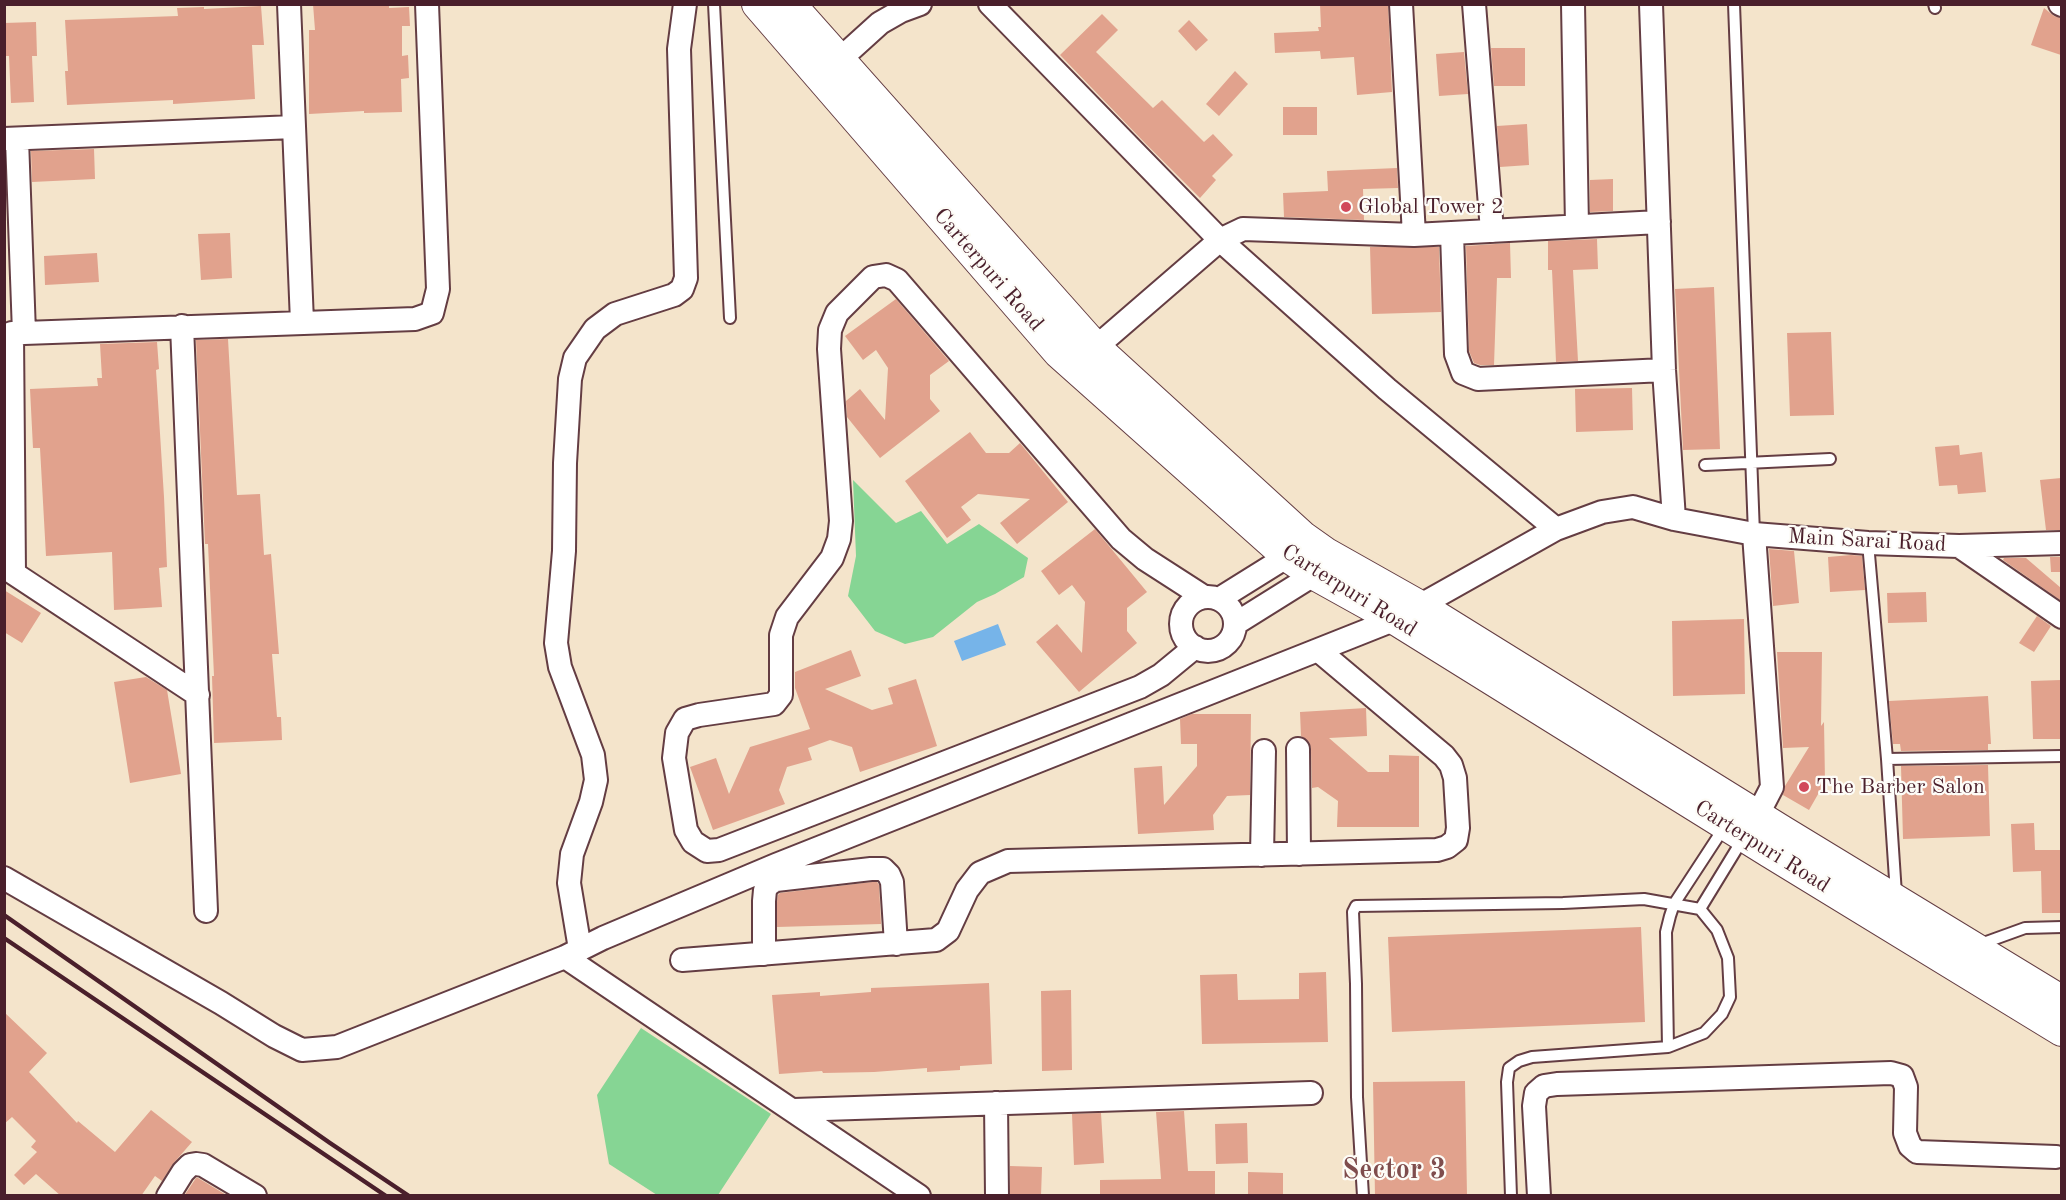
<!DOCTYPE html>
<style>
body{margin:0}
#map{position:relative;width:2066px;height:1200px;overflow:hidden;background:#f4e4cb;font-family:"Old Standard TT",serif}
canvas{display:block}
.frame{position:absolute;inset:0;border:6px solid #4a1f2b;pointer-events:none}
</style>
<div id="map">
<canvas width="2066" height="1200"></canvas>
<div class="frame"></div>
</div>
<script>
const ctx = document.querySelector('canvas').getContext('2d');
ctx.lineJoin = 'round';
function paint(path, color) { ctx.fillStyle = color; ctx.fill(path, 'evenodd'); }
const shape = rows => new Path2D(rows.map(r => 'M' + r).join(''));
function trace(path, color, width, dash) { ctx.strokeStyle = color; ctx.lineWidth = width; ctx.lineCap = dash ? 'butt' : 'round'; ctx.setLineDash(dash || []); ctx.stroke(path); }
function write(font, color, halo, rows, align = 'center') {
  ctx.font = font + ' "Old Standard TT",serif'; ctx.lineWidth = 4.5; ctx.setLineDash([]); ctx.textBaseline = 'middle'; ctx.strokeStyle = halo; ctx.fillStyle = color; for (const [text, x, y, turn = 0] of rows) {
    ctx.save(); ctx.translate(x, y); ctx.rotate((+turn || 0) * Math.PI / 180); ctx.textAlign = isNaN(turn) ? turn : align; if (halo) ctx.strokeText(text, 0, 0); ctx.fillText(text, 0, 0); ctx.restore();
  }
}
const green = shape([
 [853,480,896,523,921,511,947,544,979,524,1028,558,1024,577,995,594,977,602,933,637,905,644,875,631,848,596,856,556],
 [641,1028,771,1114,718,1195,657,1195,609,1164,597,1095]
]);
const water = shape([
 [998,624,1006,645,962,661,954,641]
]);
const building = shape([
 [313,4,389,4,389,8,409,7,410,26,402,26,402,56,408,55,409,78,401,79,402,112,364,113,364,111,309,114,309,30,315,30],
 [1320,4,1388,4,1392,92,1357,95,1354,57,1321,59,1320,51,1275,53,1274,33,1319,31,1318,27,1321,27],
 [261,6,264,45,252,45,255,99,173,104,173,100,67,105,65,71,68,71,65,20,178,16,177,8,204,7,204,9],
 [2044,8,2054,16,2061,18,2061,55,2031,45],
 [1102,14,1118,30,1096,52,1153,108,1162,100,1204,142,1213,134,1233,155,1212,176,1216,180,1200,198,1146,144,1060,55],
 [1189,20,1208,40,1196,51,1178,31],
 [36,22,37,56,32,56,34,102,11,103,9,56,4,56,4,23],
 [1491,48,1525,48,1525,86,1494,86],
 [1464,52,1468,94,1439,96,1436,54],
 [1235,71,1248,84,1219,116,1206,104],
 [1283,107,1317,107,1317,135,1283,135],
 [1527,124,1529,165,1500,167,1497,126],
 [94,149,95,179,32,182,31,151],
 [1397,168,1398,188,1363,189,1364,220,1284,217,1283,193,1328,191,1327,171],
 [1613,179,1613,211,1590,212,1590,180],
 [230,233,232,278,201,280,198,234],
 [1597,239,1598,269,1573,270,1578,361,1556,362,1552,270,1548,270,1548,241],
 [1510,243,1511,278,1497,278,1494,365,1480,365,1474,363,1469,351,1466,246],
 [1370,247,1439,247,1441,312,1372,314],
 [97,253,99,282,45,285,44,256],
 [1714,287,1720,449,1683,450,1675,289],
 [896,299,949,361,930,375,930,399,940,411,880,458,847,417,846,401,860,389,885,420,888,368,876,350,863,360,845,336],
 [1831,332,1834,415,1790,416,1787,333],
 [228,339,237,495,260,494,264,555,271,554,279,654,272,654,277,717,281,717,282,740,214,743,212,676,214,676,208,544,205,544,196,340],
 [157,342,159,369,156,370,164,497,167,567,159,568,162,607,114,610,112,552,46,556,40,448,33,448,30,389,98,386,97,378,102,378,100,344],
 [1632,388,1633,430,1576,432,1575,389],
 [970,432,986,453,1009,453,1020,443,1068,502,1017,544,1000,523,1030,499,978,494,961,507,971,520,947,538,905,481],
 [1959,445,1960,455,1982,452,1986,492,1958,494,1957,485,1939,486,1935,447],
 [2061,478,2061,530,2046,530,2040,480],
 [1095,529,1147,592,1127,608,1127,631,1137,643,1079,692,1036,642,1057,624,1082,653,1085,602,1072,585,1059,595,1041,571],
 [1769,549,1794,551,1799,603,1773,606],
 [1851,555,1862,556,1865,590,1830,592,1828,557],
 [2050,557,2061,557,2061,572,2051,572],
 [2004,558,2026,558,2061,588,2060,600,2003,560],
 [4,590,41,613,22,643,4,632],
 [1926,592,1927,622,1888,623,1887,593],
 [2037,616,2051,626,2034,652,2019,643],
 [1744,619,1745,694,1673,696,1672,621],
 [851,650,861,676,825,689,872,710,893,704,888,688,916,679,937,746,860,772,852,747,830,740,808,748,812,760,787,767,779,790,785,804,713,830,690,767,716,758,729,794,750,747,810,729,795,688,795,672],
 [1777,652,1822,652,1821,726,1824,722,1825,782,1809,810,1783,795,1785,786,1809,747,1783,748],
 [146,677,167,690,181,774,130,783,114,682],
 [2061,680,2061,739,2033,739,2031,681],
 [1988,696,1991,744,1988,744,1988,750,1901,751,1900,744,1893,744,1889,701],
 [1366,708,1367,736,1329,738,1368,772,1389,772,1389,755,1419,756,1419,827,1337,827,1338,801,1318,787,1312,788,1311,748,1309,742,1301,736,1300,712],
 [1192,714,1251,714,1250,795,1227,796,1213,815,1214,830,1138,834,1134,768,1162,766,1164,805,1197,766,1197,744,1181,744,1180,719],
 [1988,765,1990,836,1903,839,1901,766],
 [2034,823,2035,850,2061,850,2061,913,2042,913,2041,871,2013,872,2011,824],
 [872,882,877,882,879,885,881,924,777,927,777,902,778,895,780,893],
 [1641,927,1645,1022,1392,1032,1388,937],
 [1326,972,1328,1042,1202,1044,1200,975,1237,974,1238,1000,1299,999,1299,973],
 [989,983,992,1064,960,1066,960,1070,927,1072,927,1068,874,1072,823,1073,822,1071,779,1074,772,995,820,992,820,996,871,992,871,988],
 [1071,990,1072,1070,1042,1071,1041,991],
 [4,1012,47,1053,29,1072,77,1123,78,1121,115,1152,151,1110,192,1142,172,1165,162,1181,155,1176,141,1196,61,1196,36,1174,24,1185,14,1175,37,1152,31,1147,36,1141,12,1117,4,1124],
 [1465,1081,1467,1196,1375,1196,1373,1082],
 [1184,1111,1188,1171,1215,1171,1215,1196,1100,1196,1100,1180,1161,1179,1156,1112],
 [1101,1113,1104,1163,1074,1165,1072,1114],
 [1247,1123,1248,1163,1216,1164,1215,1124],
 [1010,1166,1042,1167,1041,1196,1010,1196],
 [1248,1172,1283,1173,1283,1196,1248,1196],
 [196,1178,198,1178,228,1196,184,1196]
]);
const lane = shape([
 [714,4,730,318],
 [1734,4,1754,534],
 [1934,4,1935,8],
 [1705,465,1830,459],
 [1868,543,1887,759,1896,894],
 [1887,759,2062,756],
 [1700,909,1744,837],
 [1978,945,2025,928,2062,927],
 [1668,1047,1666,932,1670,916,1674,904,1725,826],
 [1363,1196,1357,1097,1356,984,1353,912,1356,906,1563,903,1644,899,1700,909,1717,930,1728,958,1730,997,1722,1014,1704,1033,1668,1047,1532,1057,1519,1061,1509,1068,1507,1082,1511,1196]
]);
const street = shape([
 [289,4,302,322],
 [990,4,1220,240,1387,389,1556,529],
 [1401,4,1414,235],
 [1474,4,1492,231],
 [1573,4,1577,226],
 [1651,4,1664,370,1674,519],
 [2060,4,2062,5],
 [838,61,880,23,901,11,920,4],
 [4,139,294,127],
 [1452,233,1456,354,1463,373,1478,379,1664,370],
 [182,326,206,911],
 [12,333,14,573],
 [24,333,415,319,432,313,438,289,427,4],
 [9,334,24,333,17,139],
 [1095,348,1220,240,1243,229,1414,235,1659,222],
 [1754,534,1772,787,1757,816],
 [1959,546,2062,617],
 [4,567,198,695],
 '1181 624a27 27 0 1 1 54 0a27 27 0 1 1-54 0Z',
 [1219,599,1288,556,1296,546],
 [1235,624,1315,574,1321,563],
 [1195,647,1161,675,1140,687,719,850,707,851,693,842,686,830,674,758,677,733,685,719,699,715,774,704,781,695,781,635,787,617,832,558,839,539,841,521,829,349,830,330,837,313,873,277,886,275,897,280,1121,539,1145,559,1204,597],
 [1298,749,1299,854],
 [1262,855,1264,751],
 [4,878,221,1003,274,1036,302,1050,337,1047,565,957,603,938,776,865,1396,619,1556,529,1602,512,1633,507,1674,519,1754,534,1868,543,1959,546,2062,543],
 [580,949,569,883,572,854,591,802,596,780,593,755,560,667,556,643,564,551,565,463,570,379,575,358,595,329,615,314,674,295,682,289,686,278,679,49,685,4],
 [764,954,764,901,765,890,769,884,776,880,871,869,883,869,889,875,892,882,896,944],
 [565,957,919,1196],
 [682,960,936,940,948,931,967,890,980,873,1008,861,1437,850,1447,847,1456,840,1458,828,1455,778,1451,765,1444,756,1318,650],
 [996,1103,997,1196],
 [794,1110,1311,1093],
 [168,1196,183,1172,190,1165,196,1164,203,1165,255,1196],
 [1539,1196,1534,1106,1536,1093,1544,1086,1557,1084,1891,1073,1902,1076,1906,1087,1905,1133,1910,1146,1917,1152,2056,1157]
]);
const secondary = shape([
 [758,4,1059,352,1288,556,1315,574,1396,619,1769,851,2062,1030],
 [789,4,1095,348,1302,537,1326,554,1420,607,1781,831,2062,1002]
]);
const rail = shape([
 [4,915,330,1143,409,1196],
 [4,938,386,1196]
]);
const markers = [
 [1346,207,6,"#d1495b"],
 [1804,787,6,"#d1495b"]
];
const poiNames = [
 ["Global Tower 2",1358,207],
 ["The Barber Salon",1816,787]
];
const streetNames = [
 ["Carterpuri Road",988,270,49],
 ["Main Sarai Road",1867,541,3],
 ["Carterpuri Road",1349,591,32],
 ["Carterpuri Road",1762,847,32]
];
const districtNames = [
 ["Sector 3",1394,1171]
];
paint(green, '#86d594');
paint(water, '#76b4e9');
paint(building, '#e1a28d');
trace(lane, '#643d43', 14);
trace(street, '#643d43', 26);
trace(secondary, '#643d43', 34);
trace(lane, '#fff', 10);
trace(street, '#fff', 22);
trace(secondary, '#fff', 32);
trace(rail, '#4a1f2b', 4.5);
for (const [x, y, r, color] of markers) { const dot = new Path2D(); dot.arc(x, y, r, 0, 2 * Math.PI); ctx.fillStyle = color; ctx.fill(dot); trace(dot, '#fdfcf7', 2); }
write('22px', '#4a1f2b', '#fdfcf7', poiNames, 'left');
write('22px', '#4a1f2b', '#fdfcf7', streetNames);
write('bold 28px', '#7f4d4d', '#fdfcf7', districtNames);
</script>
